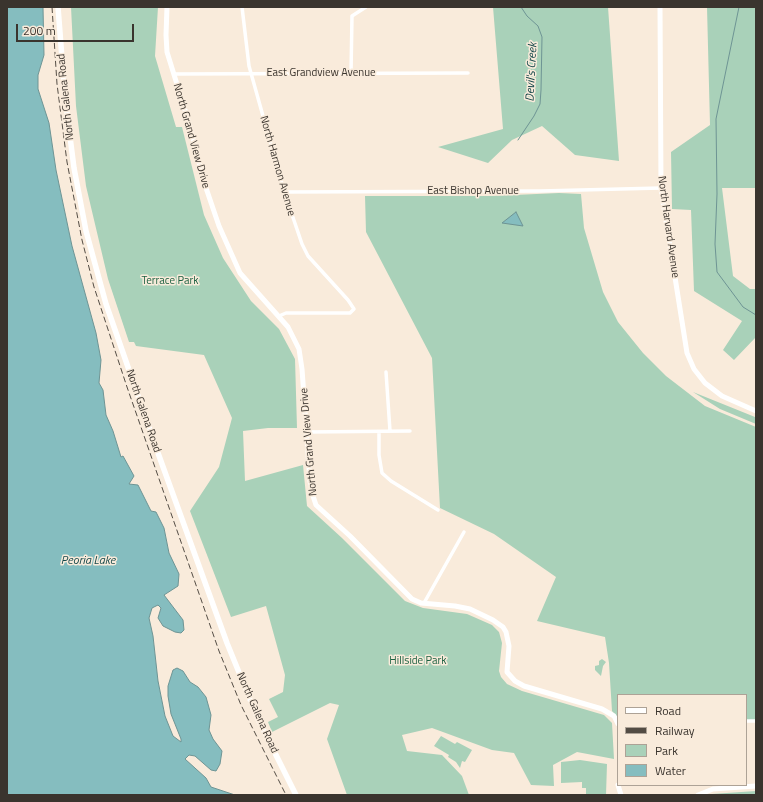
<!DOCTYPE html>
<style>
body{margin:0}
#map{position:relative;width:763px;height:802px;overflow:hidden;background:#f9ebdb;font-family:"Titillium Web",sans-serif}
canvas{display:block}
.frame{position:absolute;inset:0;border:8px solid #3a342e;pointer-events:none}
.legend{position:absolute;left:617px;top:694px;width:130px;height:92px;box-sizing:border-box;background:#f9ebdb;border:1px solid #ada296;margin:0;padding:5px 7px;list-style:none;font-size:12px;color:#3a342e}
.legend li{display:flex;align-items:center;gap:8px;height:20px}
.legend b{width:20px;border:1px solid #ada296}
.scale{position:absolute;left:16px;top:24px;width:118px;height:18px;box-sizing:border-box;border:2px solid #3a342e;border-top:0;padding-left:5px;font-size:12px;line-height:14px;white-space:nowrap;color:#3a342e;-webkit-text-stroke:3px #f9ebdb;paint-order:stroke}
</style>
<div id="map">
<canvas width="763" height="802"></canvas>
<div class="frame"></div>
<ul class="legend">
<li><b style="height:5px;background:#fff"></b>Road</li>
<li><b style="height:5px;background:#534c44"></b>Railway</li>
<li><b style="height:11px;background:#a9d1b9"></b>Park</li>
<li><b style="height:11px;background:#85bdbf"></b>Water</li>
</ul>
<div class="scale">200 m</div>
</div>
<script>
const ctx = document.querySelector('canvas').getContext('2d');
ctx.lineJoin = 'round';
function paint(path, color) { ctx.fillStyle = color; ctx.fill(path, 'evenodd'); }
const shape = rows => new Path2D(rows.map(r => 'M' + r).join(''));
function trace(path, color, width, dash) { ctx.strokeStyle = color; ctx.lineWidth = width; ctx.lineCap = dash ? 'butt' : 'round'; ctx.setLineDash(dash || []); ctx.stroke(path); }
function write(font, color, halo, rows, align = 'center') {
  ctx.font = font + ' "Titillium Web",sans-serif'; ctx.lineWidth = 3; ctx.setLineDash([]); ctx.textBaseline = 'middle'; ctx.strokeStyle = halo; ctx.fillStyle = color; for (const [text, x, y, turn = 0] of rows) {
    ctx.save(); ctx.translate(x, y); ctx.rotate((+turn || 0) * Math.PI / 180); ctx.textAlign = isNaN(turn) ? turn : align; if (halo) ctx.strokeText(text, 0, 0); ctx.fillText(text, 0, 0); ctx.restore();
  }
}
const green = shape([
 [71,7,158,7,155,56,176,127,182,127,204,215,223,258,251,301,279,329,295,359,297,428,268,428,243,431,245,481,303,465,307,506,342,538,405,601,423,608,467,614,492,625,499,632,502,643,499,671,501,677,507,684,522,691,604,715,612,723,614,759,577,752,553,765,554,786,531,785,514,753,492,750,432,728,402,735,407,751,442,755,462,776,469,795,347,795,327,739,339,705,330,703,272,732,268,722,278,717,269,699,283,692,285,675,266,606,231,617,190,511,219,467,232,418,204,355,136,346,134,342,129,342,108,279,86,186,76,106],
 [493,7,608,7,619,161,575,155,542,126,512,140,488,163,438,147,503,129],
 [707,7,756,7,756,188,722,188,733,276,750,289,756,289,756,337,734,360,723,350,742,321,694,291,691,210,672,209,671,152,710,125],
 [559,193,581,194,584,228,603,292,618,322,643,353,666,376,705,406,756,427,756,720,746,720,746,695,618,695,618,718,612,711,609,663,605,637,537,621,556,577,494,534,440,508,432,358,366,232,365,196,492,196],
 [693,392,755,417,756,424,720,409],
 [602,659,606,662,603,666,601,676,595,670,595,666,599,665,599,661],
 [441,736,455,744,457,742,472,750,465,762,462,761,460,768,456,762,448,757,449,755,434,746],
 [580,760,607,764,606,795,586,795,586,788,582,788,582,782,561,783,561,762],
 [756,791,756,795,710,795,712,794]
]);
const water = shape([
 [7,7,43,7,44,55,38,75,38,89,49,123,56,170,72,246,96,333,101,360,99,383,103,390,106,415,113,431,121,457,123,456,134,476,129,484,138,485,151,511,156,512,164,528,169,553,179,574,178,586,164,595,183,620,184,630,181,633,175,632,163,626,158,618,161,608,158,605,152,608,149,618,153,636,158,681,165,716,173,736,181,742,181,739,171,714,168,696,168,686,173,670,177,668,183,671,190,682,198,687,206,697,211,715,209,730,213,739,222,751,220,764,216,771,211,770,195,756,189,755,185,759,206,778,211,787,235,795,7,795,7,7],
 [516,212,523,226,502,223,516,212]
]);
const stream = shape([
 [739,7,716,119,717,194,715,244,717,272,743,307,756,315],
 [518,140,534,116,540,104,541,90,542,37,538,26,527,16,521,7]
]);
const street = shape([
 [242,7,249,66,284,191,302,244,308,256,348,300,354,309,350,313,286,313,279,316],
 [351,73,352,16,366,7],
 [174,74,468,73],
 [284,192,540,191,661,188],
 [386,372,390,431],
 [307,432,410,431],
 [379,432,379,455,382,473,391,481,438,510],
 [424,603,464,532],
 [746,721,756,721]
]);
const secondary = shape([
 [167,7,166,35,167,52,189,123,204,182,219,226,240,273,288,327,299,349,302,369,310,481,313,496,316,505,350,536,412,599,421,603,455,606,470,609,493,620,503,627,506,632,509,646,507,672,515,681,524,686,602,709,614,716,618,724],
 [660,7,661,189,687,353,694,369,705,383,722,396,756,411],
 [618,785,621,795],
 [698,795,713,789,756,786]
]);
const primary = shape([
 [58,7,65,97,74,168,86,231,106,304,158,453,227,643,258,719,296,795]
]);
const rail = shape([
 [52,7,57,84,67,162,82,240,94,287,127,387,219,651,241,705,286,795]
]);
const streetNames = [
 ["East Grandview Avenue",321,73],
 ["North Galena Road",66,97,-96],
 ["North Grand View Drive",191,136,74],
 ["North Harmon Avenue",277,166,74],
 ["East Bishop Avenue",473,191],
 ["North Harvard Avenue",668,227,82],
 ["North Galena Road",143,411,71],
 ["North Grand View Drive",309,442,-95],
 ["North Galena Road",257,713,66]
];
const parkNames = [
 ["Terrace Park",170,281],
 ["Hillside Park",418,661]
];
const waterNames = [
 ["Devil's Creek",532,72,-87],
 ["Peoria Lake",88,561]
];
paint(green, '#a9d1b9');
paint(water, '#85bdbf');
trace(water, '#6e9494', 1);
trace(stream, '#6e9494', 1);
trace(street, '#fff', 3.5);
trace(secondary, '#fff', 5);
trace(primary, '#fff', 5.5);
trace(rail, '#534c44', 1, [6, 3]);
write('11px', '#3a342e', '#f9ebdb', streetNames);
write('11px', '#1b6040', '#f9ebdb', parkNames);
write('italic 12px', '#144749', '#f9ebdb', waterNames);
</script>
